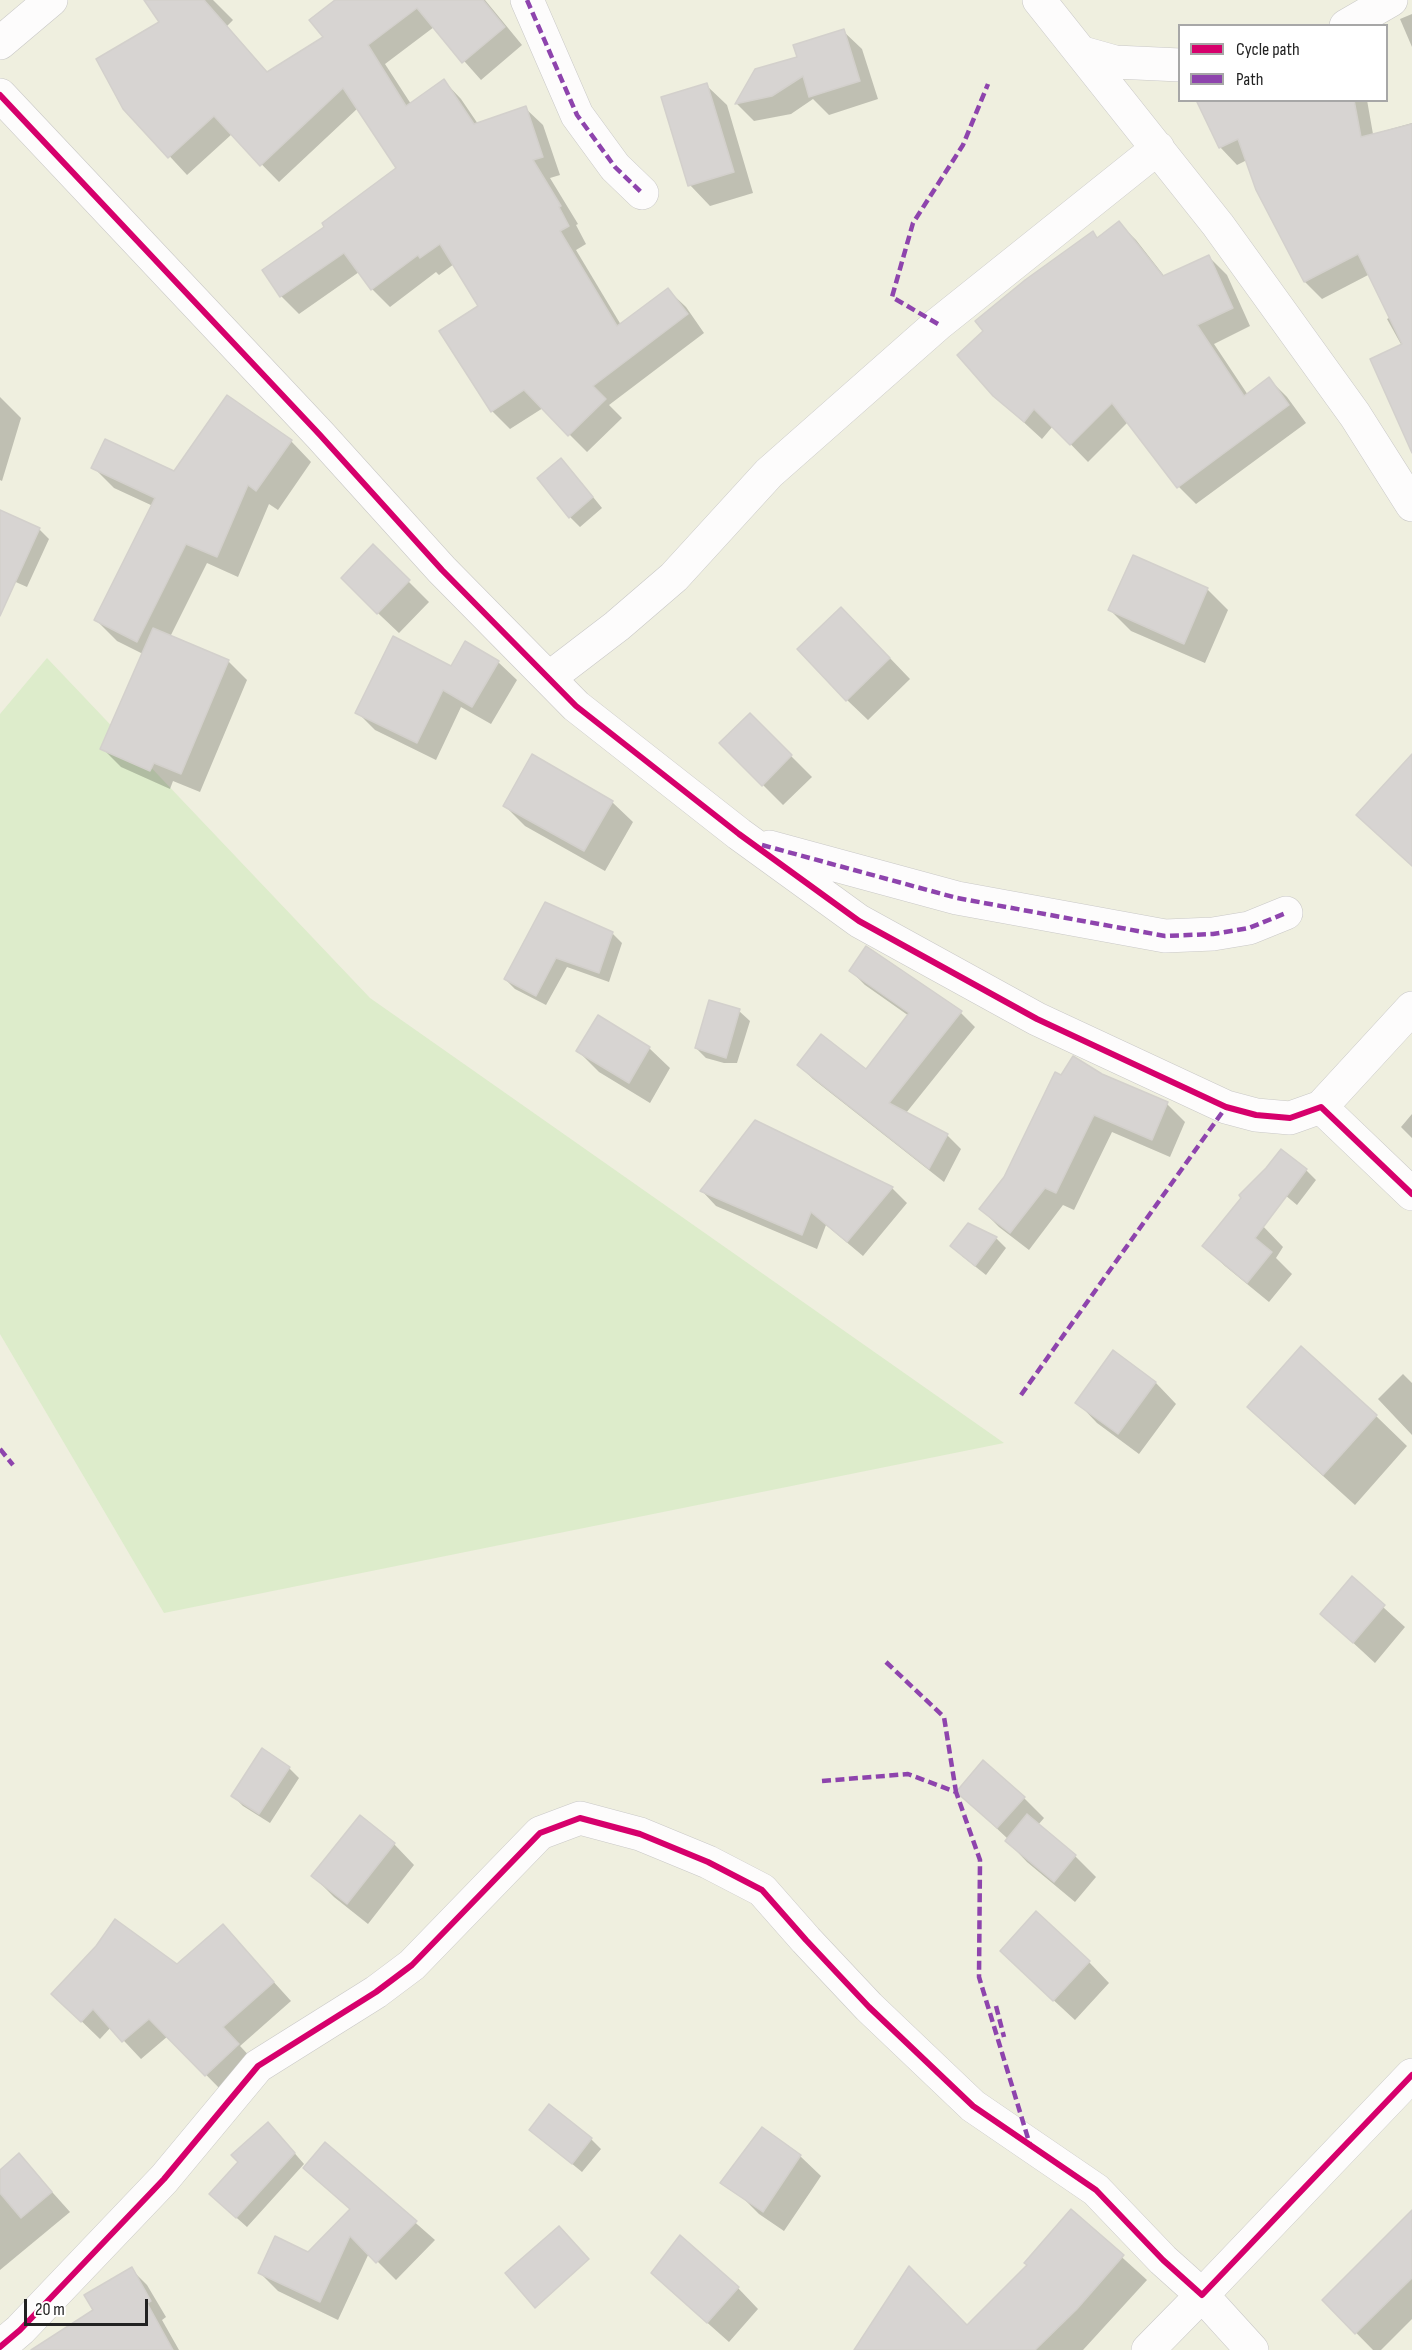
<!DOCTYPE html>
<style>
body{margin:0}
#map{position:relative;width:1412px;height:2350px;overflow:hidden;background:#f0eeeb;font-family:"Sofia Sans Condensed",sans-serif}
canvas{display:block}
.legend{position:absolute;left:1178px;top:24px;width:210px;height:78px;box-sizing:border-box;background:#fff;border:2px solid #a7a7a7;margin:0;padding:8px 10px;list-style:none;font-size:18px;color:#222}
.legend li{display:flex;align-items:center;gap:12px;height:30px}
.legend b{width:30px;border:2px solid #a7a7a7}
.scale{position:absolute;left:24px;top:2299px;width:124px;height:27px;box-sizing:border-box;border:3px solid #222;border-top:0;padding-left:8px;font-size:18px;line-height:21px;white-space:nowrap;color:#222;-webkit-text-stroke:4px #fff;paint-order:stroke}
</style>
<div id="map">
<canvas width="1412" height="2350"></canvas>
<ul class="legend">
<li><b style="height:8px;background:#d6006c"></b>Cycle path</li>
<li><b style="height:8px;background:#8e44ad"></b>Path</li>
</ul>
<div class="scale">20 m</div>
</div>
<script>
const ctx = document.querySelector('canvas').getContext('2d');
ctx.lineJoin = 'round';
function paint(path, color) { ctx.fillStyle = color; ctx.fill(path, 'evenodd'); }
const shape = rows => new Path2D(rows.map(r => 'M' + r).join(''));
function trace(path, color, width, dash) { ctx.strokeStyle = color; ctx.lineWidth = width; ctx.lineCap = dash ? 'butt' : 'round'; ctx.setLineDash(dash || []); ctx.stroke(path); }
const farmland = shape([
 [0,0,1412,0,1412,2350,0,2350],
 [1180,26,1386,26,1386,100,1180,100]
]);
const grass = shape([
 [47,658,370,998,1004,1443,164,1613,0,1334,0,714]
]);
const shadow = shape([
 [145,0,213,0,233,20,227,26,268,73,325,38,337,0,485,0,522,45,481,80,434,27,385,64,411,104,444,81,461,99,478,124,525,108,543,125,560,175,550,178,578,224,576,225,586,244,576,250,621,325,668,290,686,307,704,333,609,405,622,418,587,452,543,408,510,429,492,411,480,307,454,264,439,275,436,272,390,307,372,289,359,272,299,314,281,296,327,227,398,168,358,108,279,182,232,134,187,175,125,108,161,23],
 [1412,14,1412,47,1400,19],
 [843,31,862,49,878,99,829,115,813,99,791,114,754,121,736,103],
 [706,85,727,105,753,193,710,206,690,185],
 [1229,100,1367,100,1373,134,1412,123,1412,442,1402,346,1387,319,1391,317,1370,274,1322,299,1305,282,1247,160,1237,165,1220,147],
 [1119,223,1136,240,1165,277,1209,257,1227,275,1250,326,1214,344,1248,395,1269,379,1287,397,1306,423,1196,504,1179,487,1128,422,1088,462,1053,426,1042,439,994,395,1093,233,1098,239],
 [0,397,21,418,2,481,0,480],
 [291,441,311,462,278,510,269,504,238,577,207,563,170,637,228,661,247,680,200,792,173,781,170,789,121,767,102,748,143,654,117,641,96,620,153,506,114,488,93,467,174,473],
 [571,470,602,508,580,527,570,517],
 [39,529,49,539,27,587,0,575,0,538],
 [373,546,429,602,399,633,363,599],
 [1207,589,1228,610,1205,663,1131,631,1110,610],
 [862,629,910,679,868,720,847,700],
 [498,662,517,680,491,724,461,707,436,760,375,730,357,712,451,668],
 [750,715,812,777,783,805,721,743],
 [612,802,633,822,605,871,525,826,505,806],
 [612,933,622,943,609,982,567,967,546,1005,515,989,505,979],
 [866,948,961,1013,975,1027,906,1113,947,1135,961,1149,944,1182,813,1079,799,1065,866,1071,909,1016,865,985,851,971],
 [739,1011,750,1021,737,1063,724,1063,706,1058,696,1048],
 [649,1048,670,1068,650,1103,599,1072,578,1051],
 [1101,1076,1167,1104,1185,1122,1170,1157,1112,1132,1074,1210,1063,1205,1029,1250,999,1227,981,1209,1005,1178,1061,1077],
 [1412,1114,1412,1138,1401,1127],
 [1306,1170,1316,1180,1297,1205,1273,1185],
 [892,1188,907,1203,863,1256,826,1225,817,1249,716,1206,702,1191],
 [1260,1223,1283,1247,1276,1258,1292,1274,1269,1302,1225,1266,1204,1246],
 [968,1225,997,1239,1006,1248,986,1275,962,1256],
 [1114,1352,1156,1383,1176,1404,1139,1454,1097,1423,1077,1402],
 [1403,1374,1412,1383,1412,1435,1378,1399],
 [1249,1407,1376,1416,1407,1446,1355,1505,1280,1437],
 [1352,1579,1405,1627,1375,1663,1322,1614],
 [289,1768,299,1778,270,1823,243,1806,233,1796],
 [958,1792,1024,1798,1044,1818,1038,1825,1075,1856,1096,1877,1075,1902,1027,1862,1007,1841,1008,1839],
 [394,1844,414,1865,368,1924,334,1897,313,1876],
 [223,1926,291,2001,240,2046,256,2063,224,2093,168,2036,141,2059,111,2027,100,2039,71,2011,177,1966],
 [1089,1962,1109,1983,1075,2020,1022,1971],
 [531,2130,591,2139,601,2149,582,2172],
 [278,2134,304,2164,247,2227,221,2204],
 [326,2144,435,2240,396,2280,369,2253,338,2320,278,2291,260,2273,308,2254,351,2210,305,2168],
 [19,2155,70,2212,0,2270,0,2172],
 [800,2156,821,2176,784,2231,759,2214,724,2179],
 [1071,2211,1147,2280,1083,2350,855,2350,968,2327,1029,2265],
 [1412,2225,1412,2319,1381,2350,1373,2350,1324,2300],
 [131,2269,147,2285,166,2317,162,2320,179,2350,34,2350,95,2311],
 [738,2288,758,2309,729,2342,676,2295]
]);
const building = shape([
 [144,0,204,0,267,72,323,37,309,20,335,0,483,0,505,27,462,63,417,8,368,45,406,106,444,79,474,124,526,106,543,157,533,160,561,206,559,207,569,226,560,231,617,326,668,288,688,314,593,386,606,399,568,436,524,390,491,412,439,331,478,306,440,244,420,258,418,255,371,290,344,253,280,297,262,270,324,227,322,223,396,168,343,88,260,166,214,116,168,158,123,109,96,59,159,22,144,0],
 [844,29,860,81,809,97,803,76,772,96,735,104,755,69,797,57,793,45,844,29],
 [707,83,734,172,688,186,661,97,707,83],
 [1196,100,1354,100,1361,137,1412,124,1412,453,1370,359,1402,344,1358,254,1304,282,1256,190,1238,139,1219,148,1196,100],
 [1119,221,1163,276,1209,255,1233,308,1197,325,1244,396,1269,377,1289,405,1177,488,1112,403,1070,445,1034,409,1024,422,993,396,957,355,983,331,975,321,1025,280,1093,231,1097,238,1119,221],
 [227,395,292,440,256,491,248,485,217,557,186,544,137,642,94,620,155,498,91,468,105,439,174,471,227,395],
 [561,458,593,497,569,518,537,478,561,458],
 [0,510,40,528,0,616,0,510],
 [373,544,410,580,377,614,341,578,373,544],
 [1133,555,1208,588,1184,644,1108,610,1133,555],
 [841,607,890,658,846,701,797,649,841,607],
 [153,628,229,660,181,774,154,763,150,771,100,749,153,628],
 [393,636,451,666,465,641,499,661,472,707,443,690,417,743,355,713,393,636],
 [750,713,792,755,762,786,719,743,750,713],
 [532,754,613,801,584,851,503,806,532,754],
 [1412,754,1412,866,1356,815,1412,754],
 [545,902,613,932,599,973,556,958,536,996,504,979,545,902],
 [866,946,962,1011,889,1103,948,1134,929,1169,797,1065,821,1034,866,1069,909,1013,849,971,866,946],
 [709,1000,740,1009,726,1058,695,1048,709,1000],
 [598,1015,650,1047,629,1083,576,1051,598,1015],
 [1073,1056,1102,1074,1168,1102,1152,1140,1094,1115,1056,1193,1045,1188,1010,1233,979,1209,1004,1177,1055,1072,1061,1075,1073,1056],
 [755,1120,893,1187,847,1242,811,1212,802,1235,700,1191,755,1120],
 [1281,1149,1307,1169,1255,1238,1272,1252,1247,1283,1202,1246,1241,1198,1239,1195,1266,1168,1281,1149],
 [968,1223,997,1237,975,1266,950,1246,968,1223],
 [1301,1346,1377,1415,1323,1475,1247,1407,1301,1346],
 [1113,1350,1156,1382,1118,1434,1075,1403,1113,1350],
 [1352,1576,1385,1605,1353,1643,1320,1614,1352,1576],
 [262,1748,290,1767,259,1814,231,1796,262,1748],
 [983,1760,1025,1797,997,1828,956,1792,983,1760],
 [1027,1814,1076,1855,1054,1882,1005,1841,1027,1814],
 [360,1815,395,1843,347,1904,311,1876,360,1815],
 [1036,1911,1090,1961,1053,2001,1000,1951,1036,1911],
 [115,1919,177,1964,223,1924,274,1982,223,2027,239,2044,205,2076,149,2019,122,2042,93,2009,81,2022,51,1994,96,1946,115,1919],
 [549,2104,592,2138,572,2164,529,2130,549,2104],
 [268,2122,295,2153,236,2218,209,2194,238,2162,231,2155,268,2122],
 [762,2127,801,2155,763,2212,720,2183,762,2127],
 [325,2142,417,2221,376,2263,350,2236,320,2302,258,2273,275,2236,308,2252,350,2209,303,2168,325,2142],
 [19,2153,52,2192,21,2218,0,2193,0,2170,19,2153],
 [1071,2209,1124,2255,1077,2309,1035,2350,854,2350,909,2266,967,2325,1027,2265,1024,2263,1071,2209],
 [1412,2210,1412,2278,1355,2334,1322,2300,1412,2210],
 [559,2226,589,2259,535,2308,505,2273,559,2226],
 [680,2235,739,2287,707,2323,651,2273,680,2235],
 [132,2267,151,2301,147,2303,173,2350,31,2350,93,2310,84,2295,132,2267]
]);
const minor = shape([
 [527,0,577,115,615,167,642,193],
 [1039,0,1218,225,1355,415,1412,505],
 [1346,26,1391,0],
 [0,43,51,0],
 [1083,53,1115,62,1180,65],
 [0,95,320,435,442,570,576,706,739,834,859,921,1037,1019,1226,1107,1256,1115,1290,1118,1321,1107,1412,1194],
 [549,678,617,626,674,577,769,473,938,324,1158,148],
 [769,847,957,898,1165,936,1213,934,1249,928,1286,913],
 [1321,1107,1412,1008],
 [0,2347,20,2330,164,2179,258,2066,376,1992,412,1965,540,1833,580,1818,640,1834,708,1862,762,1890,806,1940,869,2007,973,2106,1096,2190,1163,2260,1202,2295,1412,2075],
 [1148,2350,1202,2295,1252,2350]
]);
const quiet = shape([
 [527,0,577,115,615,167,642,193],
 [938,324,892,297,913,223,963,145,988,84],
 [762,845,957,898,1165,936,1213,934,1249,928,1286,913],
 [1021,1395,1226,1107],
 [0,1449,13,1465],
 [886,1662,944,1717,956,1792],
 [822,1781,908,1774,956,1792,980,1860,979,1977,1030,2145],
 [996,2006,1004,2037]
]);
const cycleway = shape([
 [0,95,320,435,442,570,576,706,739,834,859,921,1037,1019,1226,1107,1256,1115,1290,1118,1321,1107,1412,1194],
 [0,2347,20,2330,164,2179,258,2066,376,1992,412,1965,540,1833,580,1818,640,1834,708,1862,762,1890,806,1940,869,2007,973,2106,1096,2190,1163,2260,1202,2295,1412,2075]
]);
paint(farmland, '#efefdf');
paint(grass, '#ddeccb');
paint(shadow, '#0003');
paint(building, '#d7d4d2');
trace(building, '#d3d0cc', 1.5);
trace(minor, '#c9c8c7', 34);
trace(minor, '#fdfcfc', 33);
trace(quiet, '#8e44ad', 4.5, [9, 4.5]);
trace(cycleway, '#d6006c', 6);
</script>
